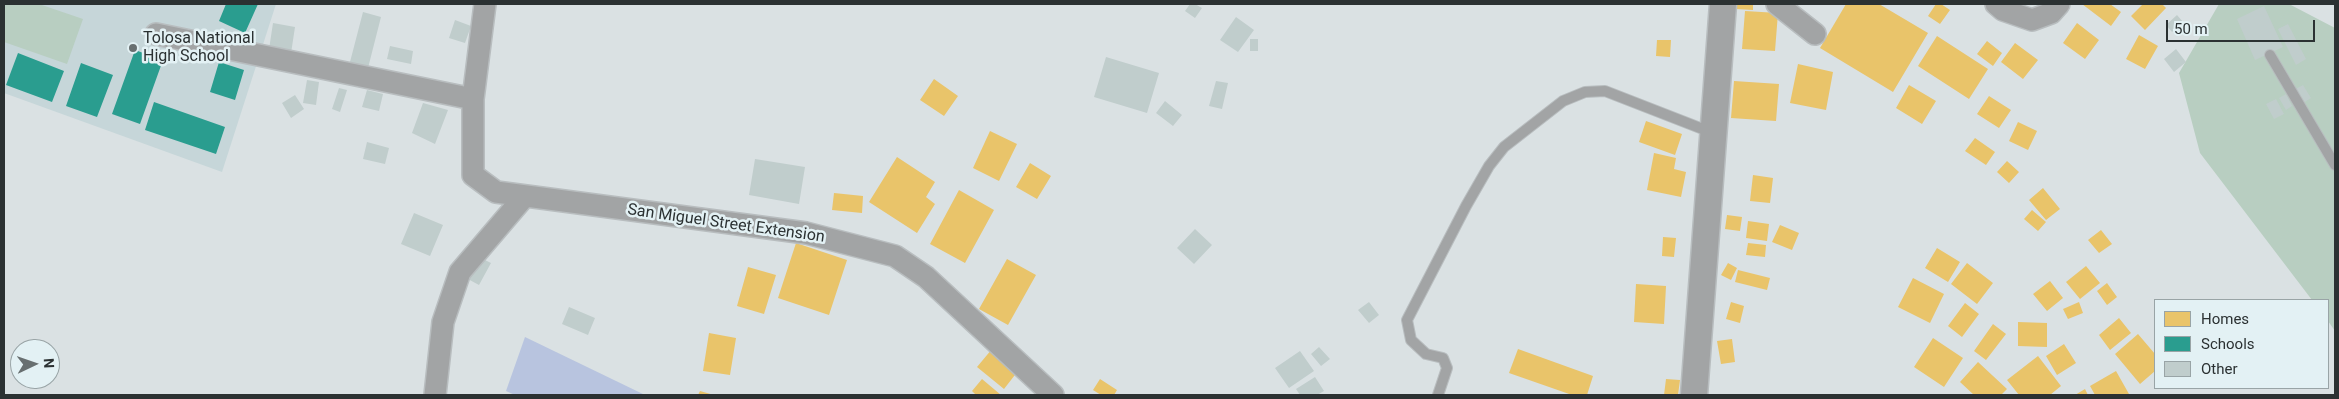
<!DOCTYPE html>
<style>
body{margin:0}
#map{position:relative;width:2339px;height:399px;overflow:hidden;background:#dae1e3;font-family:Roboto,sans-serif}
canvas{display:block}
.frame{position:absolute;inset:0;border:5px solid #2b3132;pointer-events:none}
.legend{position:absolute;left:2154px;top:299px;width:175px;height:90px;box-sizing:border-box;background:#e3f1f4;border:1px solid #99a4a6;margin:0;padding:6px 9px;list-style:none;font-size:15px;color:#2b3132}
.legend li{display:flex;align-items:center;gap:10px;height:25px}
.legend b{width:25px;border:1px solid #99a4a6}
.north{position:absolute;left:10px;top:339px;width:50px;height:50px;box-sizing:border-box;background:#e3f1f4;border:1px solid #99a4a6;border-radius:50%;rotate:87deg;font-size:14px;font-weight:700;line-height:20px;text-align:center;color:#2b3132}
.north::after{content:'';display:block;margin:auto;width:18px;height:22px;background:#686f70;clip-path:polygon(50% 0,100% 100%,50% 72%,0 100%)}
.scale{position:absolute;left:2166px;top:20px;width:149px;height:22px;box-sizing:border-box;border:2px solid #2b3132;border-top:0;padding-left:6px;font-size:15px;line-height:18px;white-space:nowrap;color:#2b3132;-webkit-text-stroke:4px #e3f1f4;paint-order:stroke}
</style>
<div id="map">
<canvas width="2339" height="399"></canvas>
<div class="frame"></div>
<ul class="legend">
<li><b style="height:14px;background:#e9c46a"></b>Homes</li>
<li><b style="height:14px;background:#2a9d8f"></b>Schools</li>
<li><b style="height:14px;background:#c0cdcc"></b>Other</li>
</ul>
<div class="north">N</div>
<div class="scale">50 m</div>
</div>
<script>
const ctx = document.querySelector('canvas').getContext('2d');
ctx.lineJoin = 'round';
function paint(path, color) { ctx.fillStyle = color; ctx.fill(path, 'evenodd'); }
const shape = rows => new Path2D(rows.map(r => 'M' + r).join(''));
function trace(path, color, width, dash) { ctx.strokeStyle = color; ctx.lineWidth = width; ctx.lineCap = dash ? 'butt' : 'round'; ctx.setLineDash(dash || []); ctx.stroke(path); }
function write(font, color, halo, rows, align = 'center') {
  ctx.font = font + ' Roboto,sans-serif'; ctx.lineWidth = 5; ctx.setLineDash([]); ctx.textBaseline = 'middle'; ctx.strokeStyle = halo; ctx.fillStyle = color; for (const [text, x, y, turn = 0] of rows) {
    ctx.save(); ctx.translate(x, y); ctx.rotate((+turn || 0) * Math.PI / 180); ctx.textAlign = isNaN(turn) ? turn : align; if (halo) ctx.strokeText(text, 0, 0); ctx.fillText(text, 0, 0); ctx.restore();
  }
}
const built = shape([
 [4,4,276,4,222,172,4,93]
]);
const green = shape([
 [4,4,39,4,83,19,67,64,4,42],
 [2219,4,2289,4,2335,28,2335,331,2328,321,2328,300,2312,300,2200,153,2179,73]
]);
const water = shape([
 [525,337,645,395,515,395,506,391]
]);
const homes = shape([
 [1736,4,1753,4,1753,10,1736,9],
 [1846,4,1879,4,1928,33,1893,92,1820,48],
 [1936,4,1941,4,1950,10,1940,24,1928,16],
 [2082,4,2110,4,2121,12,2111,26],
 [2143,4,2162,4,2166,8,2145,30,2131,16],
 [1745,11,1778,13,1775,51,1742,49],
 [2077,23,2099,40,2085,59,2063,43],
 [2139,35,2158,46,2145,69,2126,59],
 [1937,36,1988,69,1969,99,1918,66],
 [1657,40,1671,40,1670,57,1656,56],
 [1987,41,2002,53,1993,66,1977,54],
 [2015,43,2038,60,2023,79,2001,62],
 [1798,64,1833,72,1826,110,1790,103],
 [934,79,958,96,944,116,920,100],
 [1734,81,1779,84,1776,121,1731,118],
 [1909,85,1936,101,1922,124,1896,108],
 [1989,96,2011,110,1999,128,1977,114],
 [1646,121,1682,134,1675,155,1639,142],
 [2018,122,2037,131,2028,150,2009,141],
 [990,131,1017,144,999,181,973,168],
 [1975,138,1995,152,1986,165,1965,151],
 [1654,153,1676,158,1674,169,1686,172,1681,197,1647,190],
 [897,157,935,182,926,197,935,204,917,233,869,202],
 [2007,161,2019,172,2009,183,1997,172],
 [1030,163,1051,176,1037,199,1016,187],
 [1753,175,1773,178,1770,203,1750,201],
 [2043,188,2060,209,2046,220,2029,200],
 [959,190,994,210,965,263,930,244],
 [834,193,863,196,862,213,832,210],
 [2032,210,2046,222,2038,231,2024,219],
 [1727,215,1742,217,1740,231,1725,229],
 [1748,221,1769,224,1767,241,1746,238],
 [1780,225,1799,233,1792,250,1772,242],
 [2101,230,2112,244,2099,253,2088,240],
 [1663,237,1676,238,1674,257,1662,256],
 [796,243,847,260,829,315,778,298],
 [1748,243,1766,245,1765,257,1746,255],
 [1937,248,1960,262,1948,282,1925,268],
 [1007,259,1036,275,1008,325,979,309],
 [1728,263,1737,268,1731,280,1721,275],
 [1967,263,1993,283,1977,304,1951,284],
 [2086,266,2100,283,2080,299,2066,282],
 [748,267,776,275,764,314,737,306],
 [1738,270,1770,278,1767,290,1735,282],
 [1913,278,1944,294,1930,323,1898,307],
 [2050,281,2063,298,2047,311,2033,294],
 [2107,283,2117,297,2107,305,2097,291],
 [1636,284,1666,286,1664,324,1634,322],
 [1731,302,1744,306,1740,323,1726,319],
 [2079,302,2083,313,2068,319,2063,309],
 [1965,303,1979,314,1962,337,1948,326],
 [2119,318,2131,333,2110,350,2099,335],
 [2018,322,2047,323,2047,347,2018,346],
 [1993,324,2006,334,1986,360,1974,351],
 [709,333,736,338,730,375,703,371],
 [2138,334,2155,354,2155,371,2140,384,2115,354],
 [1933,338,1963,358,1944,387,1914,367],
 [1732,339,1735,362,1721,364,1717,341],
 [2064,344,2076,363,2057,375,2046,356],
 [992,349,1018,371,1004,389,977,367],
 [1518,349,1593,376,1587,395,1572,395,1509,373],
 [2038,356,2061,386,2050,395,2019,395,2007,380],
 [1978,362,2007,389,2001,395,1974,395,1960,382],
 [2116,371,2129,394,2095,395,2090,386],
 [982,379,1001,395,976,395,972,391],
 [1100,379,1117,390,1114,395,1101,395,1093,390],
 [1666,379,1680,380,1678,395,1664,395],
 [2085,389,2088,395,2075,395],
 [700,391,714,395,698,395]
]);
const schools = shape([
 [226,4,258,4,245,33,219,21],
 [135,50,163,60,140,124,112,114],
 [18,53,64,71,52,102,6,85],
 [219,62,244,70,235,100,210,92],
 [81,63,113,75,97,117,66,106],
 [154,102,225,127,216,154,145,130]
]);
const building = shape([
 [1190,4,1195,4,1202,8,1195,18,1185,11],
 [2264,6,2283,47,2255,60,2237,19],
 [363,12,381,17,368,68,350,62],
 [2177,15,2183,22,2172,32,2166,25],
 [1236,17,1254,30,1238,52,1220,40],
 [455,20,471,26,465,43,449,38],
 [273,23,295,27,290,60,268,56],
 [2288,24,2306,59,2296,65,2278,29],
 [1250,39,1258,39,1258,51,1250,51],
 [390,46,413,51,411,64,387,59],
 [2176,49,2186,62,2174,72,2164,59],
 [1106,57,1159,73,1147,113,1094,97],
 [307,80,319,82,316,105,303,103],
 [1216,81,1228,83,1222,109,1209,106],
 [2303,85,2311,98,2300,105,2292,91],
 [339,88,347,90,340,112,332,109],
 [367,90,383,94,379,111,362,107],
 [2286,94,2292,106,2286,110,2279,98],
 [295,95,304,109,291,118,282,103],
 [2276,99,2284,114,2274,119,2266,104],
 [1165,101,1182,115,1173,126,1156,113],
 [423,103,448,110,435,144,412,133],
 [367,142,389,148,385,164,363,159],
 [755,159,805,167,799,204,749,195],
 [414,213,443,225,430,256,401,244],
 [1195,229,1212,245,1194,264,1177,248],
 [477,256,491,263,479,285,466,278],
 [1369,302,1379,315,1369,323,1358,310],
 [569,307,595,318,588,335,562,324],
 [1319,347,1330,359,1321,366,1311,354],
 [1300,351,1314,371,1289,388,1275,368],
 [1315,377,1324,391,1317,395,1300,395,1296,389]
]);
const service = shape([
 [2270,55,2335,165],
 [1438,395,1447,368,1443,358,1426,354,1411,340,1407,320,1466,206,1489,166,1504,147,1563,101,1585,92,1605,91,1713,133]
]);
const minor = shape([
 [485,4,473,99,473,175,496,192,806,233,895,256,926,277,1053,395],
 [1777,4,1815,34],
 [1996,4,2003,10,2032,20,2051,13,2059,4],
 [156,34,473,99],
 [435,395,443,322,460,272,524,197]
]);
const tertiary = shape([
 [1694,395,1723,4]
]);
const markers = [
 [133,48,5,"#686f70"]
];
const poiNames = [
 ["Tolosa National",143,39],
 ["High School",143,57]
];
const streetNames = [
 ["San Miguel Street Extension",726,224,8]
];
paint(built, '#c6d6d9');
paint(green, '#b8cec1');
paint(water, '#b8c4df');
paint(homes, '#e9c46a');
paint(schools, '#2a9d8f');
paint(building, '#c0cdcc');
trace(service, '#b8bdbf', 12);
trace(minor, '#b8bdbf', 24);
trace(tertiary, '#b8bdbf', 29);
trace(service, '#a2a4a5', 10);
trace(minor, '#a2a4a5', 21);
trace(tertiary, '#a2a4a5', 26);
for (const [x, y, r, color] of markers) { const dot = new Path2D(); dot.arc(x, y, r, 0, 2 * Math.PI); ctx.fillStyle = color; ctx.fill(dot); trace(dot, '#e3f1f4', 2); }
write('16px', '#2b3132', '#e3f1f4', poiNames, 'left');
write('16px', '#2b3132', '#e3f1f4', streetNames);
</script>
